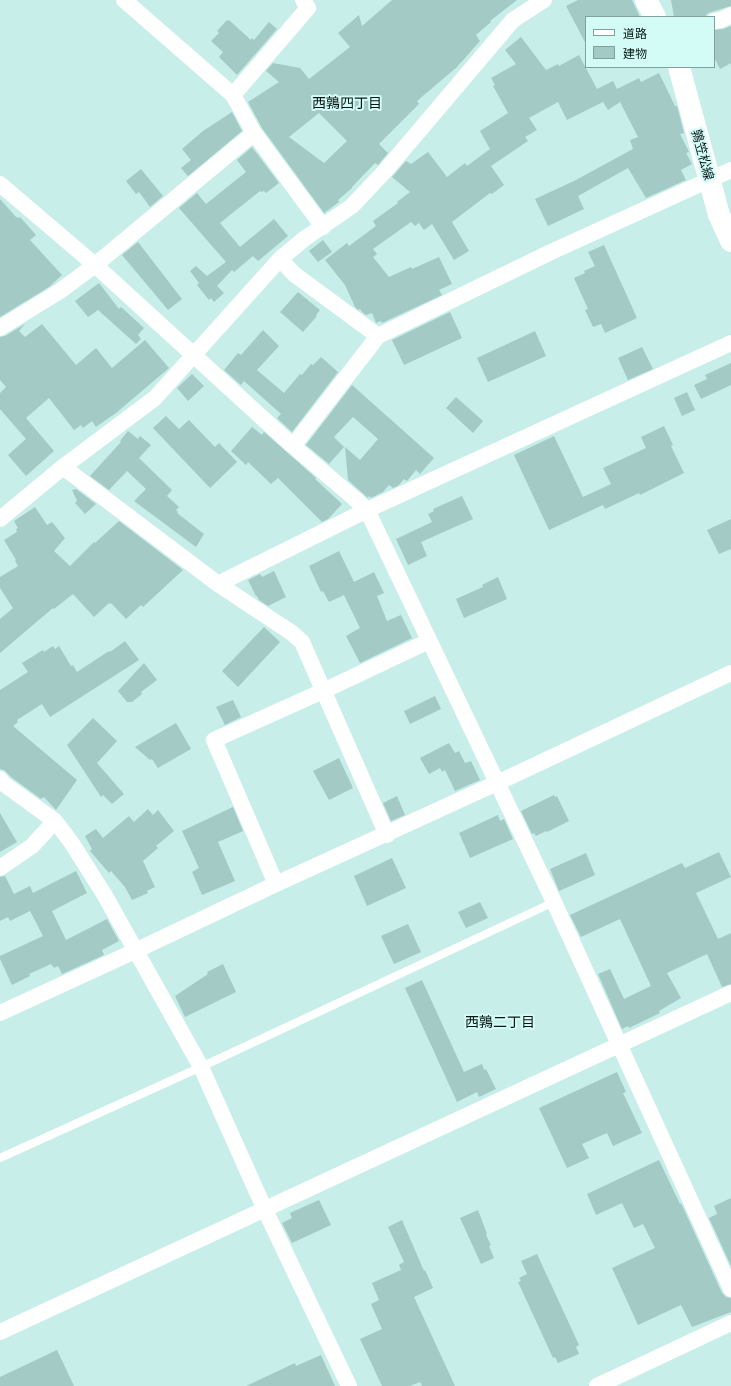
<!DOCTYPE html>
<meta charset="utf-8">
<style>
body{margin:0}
#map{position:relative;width:731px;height:1386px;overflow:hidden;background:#c7eee9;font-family:Lora,"Noto Sans JP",serif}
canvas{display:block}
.legend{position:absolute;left:585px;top:16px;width:130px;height:52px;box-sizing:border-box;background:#d4fcf7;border:1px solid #82a09d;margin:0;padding:5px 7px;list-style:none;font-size:12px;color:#081715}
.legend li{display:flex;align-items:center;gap:8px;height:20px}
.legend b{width:20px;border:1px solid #82a09d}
</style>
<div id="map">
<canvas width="731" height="1386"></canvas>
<ul class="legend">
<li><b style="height:5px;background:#fff"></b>道路</li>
<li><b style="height:11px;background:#a3cac5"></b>建物</li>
</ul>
</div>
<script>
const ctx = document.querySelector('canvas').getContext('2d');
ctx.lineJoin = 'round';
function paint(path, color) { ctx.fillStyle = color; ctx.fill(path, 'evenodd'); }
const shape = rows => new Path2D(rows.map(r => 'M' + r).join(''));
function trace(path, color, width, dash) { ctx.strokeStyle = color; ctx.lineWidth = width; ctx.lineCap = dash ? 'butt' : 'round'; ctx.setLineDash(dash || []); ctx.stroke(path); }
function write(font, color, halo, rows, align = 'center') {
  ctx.font = font + ' Lora,"Noto Sans JP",serif'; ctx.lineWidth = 4; ctx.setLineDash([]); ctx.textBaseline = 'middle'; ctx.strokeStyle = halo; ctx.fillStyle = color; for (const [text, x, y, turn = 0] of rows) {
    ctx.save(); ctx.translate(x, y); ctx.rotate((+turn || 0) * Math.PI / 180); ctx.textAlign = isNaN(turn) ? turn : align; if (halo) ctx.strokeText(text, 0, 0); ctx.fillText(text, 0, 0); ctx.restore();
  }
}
const building = shape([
 [392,0,517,0,490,21,491,22,476,35,480,41,457,67,417,101,419,104,379,144,388,153,378,165,375,163,352,187,352,188,338,200,339,202,324,213,262,128,248,102,279,82,266,71,273,63,300,68,309,79,350,47,338,33,359,15,362,26],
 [319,113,347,141,324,163,289,137],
 [578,0,632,0,640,17,586,17,586,44,566,6],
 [671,0,731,0,731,6,708,13,705,17,674,17],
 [227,20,228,21,229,20,251,40,252,38,254,40,269,22,277,29,237,75,219,57,223,52,211,41,219,33,217,31],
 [731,26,731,63,720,69,714,57,714,30,723,29],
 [521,37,546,70,558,64,559,66,579,55,597,89,613,81,617,89,639,78,641,82,659,73,675,106,677,106,684,133,680,134,689,152,686,153,692,164,681,170,686,180,646,198,628,168,578,196,584,209,548,226,535,199,574,181,633,149,630,140,638,137,620,102,608,110,603,102,567,120,558,102,529,118,537,130,525,137,528,141,491,166,504,185,492,194,490,193,452,222,469,251,454,260,432,224,424,230,419,223,415,226,411,222,373,249,377,254,373,257,389,277,411,267,412,269,439,257,452,284,439,290,442,295,382,323,381,321,376,323,372,313,366,315,362,312,360,309,358,310,355,307,345,285,325,260,347,243,349,246,376,226,373,221,398,203,397,202,410,192,392,177,406,161,411,164,428,152,447,177,465,163,467,166,490,149,480,131,508,113,493,86,495,85,491,78,516,64,505,50],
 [232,112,242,131,188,176,181,168,191,160,182,149,203,131],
 [252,147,279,183,266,193,264,191,261,192,260,191,220,223,240,247,274,219,288,236,258,261,253,256,234,272,232,270,217,286,224,293,214,302,211,298,209,300,197,285,199,283,190,271,196,266,207,276,226,262,179,208,197,193,206,204,246,172,237,160],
 [141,169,163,196,150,207,139,192,136,194,126,181],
 [0,199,16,217,19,218,20,217,36,235,30,240,62,275,49,287,0,317],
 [323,240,332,252,318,262,309,251],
 [138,242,182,299,168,310,122,255],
 [604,245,637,318,605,333,601,324,593,327,585,310,588,309,574,278,585,273,584,271,595,266,588,252],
 [99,283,119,309,121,307,144,328,138,335,141,339,136,344,98,310,88,317,75,301],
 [298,292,320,310,316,315,317,316,303,332,280,312],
 [450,312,462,338,404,365,392,340],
 [25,324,19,331,25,337,42,324,76,365,96,348,112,368,145,340,169,368,116,413,96,427,92,421,83,428,81,425,74,430,49,398,26,418,54,451,26,476,8,455,26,439,0,409,0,393,6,387,0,380,0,337,5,336],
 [263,330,279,346,257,370,284,393,300,374,302,375,311,364,313,365,321,357,338,372,292,432,277,418,281,414,244,381,241,385,224,370,238,353,241,355],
 [535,331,546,356,488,382,477,358],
 [642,347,653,369,628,380,618,358],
 [731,363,731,385,701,399,694,385,707,379,705,375],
 [192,374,204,386,188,401,177,388],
 [352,385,434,458,420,474,416,470,407,481,404,479,399,485,393,488,389,485,383,492,371,498,369,496,368,498,348,480,345,447,360,460,378,439,353,417,334,437,344,447,329,464,306,445],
 [687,392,695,410,682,416,674,398],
 [456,397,483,421,473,433,446,408],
 [166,416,179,429,189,420,215,447,219,443,237,462,210,488,153,428],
 [664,426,673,445,671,446,684,473,640,495,639,493,605,509,603,505,549,530,514,455,554,436,583,497,611,484,603,468,646,448,641,437],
 [252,427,262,435,264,432,316,478,315,479,342,504,328,519,322,522,278,478,271,484,248,462,246,465,231,451],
 [128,431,138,439,140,436,151,445,139,458,172,490,167,496,179,507,176,510,178,512,177,513,204,534,196,547,134,501,146,489,127,471,109,490,90,476,121,442,120,441],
 [76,489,96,504,85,514,75,503,77,501,72,490],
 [462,496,473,519,421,542,427,556,408,565,396,539,432,522,428,514,434,511,433,509],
 [35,507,47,525,52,522,65,538,54,551,70,566,94,542,95,543,119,521,183,570,143,607,141,605,126,619,111,603,110,604,109,603,94,617,73,594,54,609,53,608,0,653,0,619,13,608,0,588,0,577,18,566,15,561,16,560,4,540,17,532,16,529,18,528,14,521],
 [731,519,731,549,719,554,707,530],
 [339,551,354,582,374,572,384,593,377,596,387,621,401,615,412,638,360,663,346,636,360,628,344,595,329,602,323,591,321,592,309,566],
 [274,571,286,597,268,606,259,600,257,596,256,596,248,580,260,574,262,577],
 [498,577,507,599,464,618,456,599,483,587,482,585],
 [264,627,280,642,238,687,222,671],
 [125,641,139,660,50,717,42,704,17,720,18,722,13,726,77,780,56,810,44,797,41,799,11,777,4,770,0,769,0,690,28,672,22,663,43,650,44,652,53,646,55,649,59,646,71,666,73,665,77,672,109,651,110,652],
 [144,663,157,680,141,692,142,694,132,702,127,702,118,691],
 [435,696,441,709,410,724,404,711],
 [233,700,241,717,225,725,216,707],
 [93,718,117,741,97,763,124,794,112,804,103,795,101,797,67,745],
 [176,723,191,749,158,768,152,759,150,760,135,747],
 [449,743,455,753,459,751,465,763,471,761,480,780,455,791,445,770,442,772,440,768,429,774,420,758],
 [339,758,353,788,329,800,313,771],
 [554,795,555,797,557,796,569,821,547,832,546,831,536,836,534,833,532,834,521,811],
 [397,796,405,815,391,821,383,803],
 [233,807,243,831,218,842,235,881,202,895,192,872,199,868,182,831],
 [148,809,153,815,158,810,174,831,156,846,158,848,143,861,155,887,147,891,148,893,132,900,125,887,111,871,109,873,90,851,92,849,85,836,96,829,103,838,129,816,134,822],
 [0,813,17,842,0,852],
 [498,815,500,821,504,819,513,839,470,858,459,833],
 [719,852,731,877,696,893,718,939,731,933,731,984,722,987,707,954,667,973,681,998,659,1011,660,1013,629,1028,628,1026,622,1029,598,974,610,969,624,999,651,986,620,919,581,937,570,915,682,863,685,868],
 [586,853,595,875,559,891,550,869],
 [392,858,406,888,367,906,354,876],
 [76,871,87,893,52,911,66,940,107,919,119,941,102,950,104,955,62,974,58,966,54,968,51,964,29,974,30,976,12,985,0,959,0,956,43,936,30,911,10,921,8,917,0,921,0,877,5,876,14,894,30,886,33,893],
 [480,902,488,918,466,928,458,912],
 [408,924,421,952,394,964,381,936],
 [223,964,236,992,185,1017,175,996,208,974,207,972],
 [422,980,464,1072,482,1064,484,1070,486,1069,496,1089,479,1097,477,1092,457,1102,405,988],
 [617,1072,626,1092,623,1093,642,1133,613,1146,607,1133,582,1144,589,1158,567,1168,539,1108],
 [659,1160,680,1204,681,1203,722,1293,726,1297,731,1298,731,1312,692,1327,681,1305,638,1325,612,1268,655,1248,643,1224,634,1228,622,1203,596,1215,587,1194],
 [731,1198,731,1266,709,1218,717,1214,714,1206],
 [319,1200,331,1225,292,1243,282,1223,292,1218,290,1213],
 [478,1210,487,1234,486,1235,491,1245,489,1246,494,1258,481,1264,460,1218],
 [402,1220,424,1271,425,1270,433,1288,414,1297,455,1386,422,1386,420,1382,410,1386,382,1386,360,1339,382,1329,371,1304,379,1300,372,1283,401,1270,399,1265,404,1262,388,1227],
 [537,1254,579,1345,576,1347,579,1354,558,1363,555,1357,553,1358,518,1282,521,1281,519,1278,527,1274,521,1261],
 [57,1350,74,1386,0,1386,0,1377],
 [321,1355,335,1386,246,1386,295,1363,296,1366]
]);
const lane = shape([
 [0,1158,201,1067,554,902]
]);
const street = shape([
 [124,0,233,95,254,133,323,227],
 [714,21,721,20,731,15],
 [233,95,308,8,303,0],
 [0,184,95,265,293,446,354,498,367,510,554,902,731,1289],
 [280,259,294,274,378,336],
 [0,328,60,291,95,265,254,133],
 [293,446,378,336,551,252,731,170],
 [63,467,218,584,292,633,302,642,387,835],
 [0,519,63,467,155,398,280,259,304,239,352,206,385,171,513,20,544,0],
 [218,584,367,510,731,343],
 [0,779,4,784,55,821,71,842,104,894,201,1067,265,1210,349,1386],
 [0,868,32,846,55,821],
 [276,884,214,740,323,691,429,641],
 [0,1013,135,951,276,884,497,783,731,673],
 [0,1332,731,993],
 [597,1386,731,1323]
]);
const secondary = shape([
 [646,0,655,17],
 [679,67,719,215,731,241]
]);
const streetNames = [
 ["鶉笠松線",702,155,75]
];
const neighbourhoodNames = [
 ["西鶉四丁目",347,104],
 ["西鶉二丁目",500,1023]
];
paint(building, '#a3cac5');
trace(lane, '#fff', 8);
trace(street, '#fff', 16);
trace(secondary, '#fff', 22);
write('13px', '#081715', '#d4fcf7', streetNames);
write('14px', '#081715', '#d4fcf7', neighbourhoodNames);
</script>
